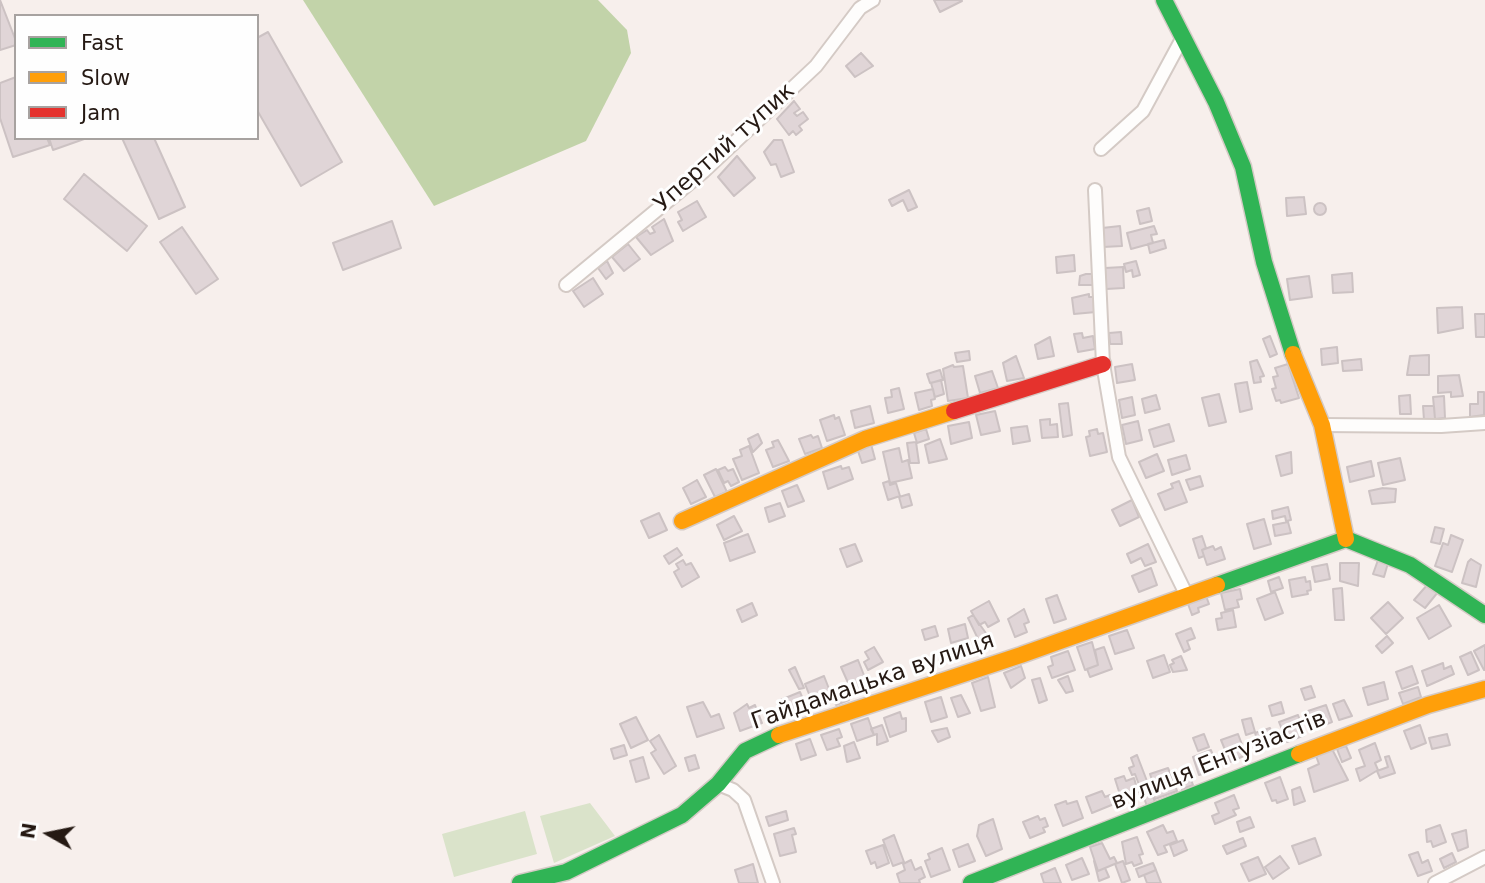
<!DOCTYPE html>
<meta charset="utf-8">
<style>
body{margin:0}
#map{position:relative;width:1485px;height:883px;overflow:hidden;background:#f7efec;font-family:"DejaVu Sans",sans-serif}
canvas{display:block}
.legend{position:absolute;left:14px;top:14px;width:245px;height:126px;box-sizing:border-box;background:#fefefe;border:2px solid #a7a2a0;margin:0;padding:9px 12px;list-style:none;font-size:21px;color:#251913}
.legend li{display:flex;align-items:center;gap:14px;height:35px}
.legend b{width:35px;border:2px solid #a7a2a0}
.north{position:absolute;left:14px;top:799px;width:70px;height:70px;-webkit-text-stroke:5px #fefefe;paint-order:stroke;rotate:279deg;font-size:19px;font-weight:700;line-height:28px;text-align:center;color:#251913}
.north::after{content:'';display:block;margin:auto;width:24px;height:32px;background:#251913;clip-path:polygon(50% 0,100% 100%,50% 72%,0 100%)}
</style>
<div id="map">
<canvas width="1485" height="883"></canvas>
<ul class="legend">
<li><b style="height:9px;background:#30b455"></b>Fast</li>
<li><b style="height:9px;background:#ff9f0a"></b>Slow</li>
<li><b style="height:9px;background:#e5322d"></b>Jam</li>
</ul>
<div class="north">N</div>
</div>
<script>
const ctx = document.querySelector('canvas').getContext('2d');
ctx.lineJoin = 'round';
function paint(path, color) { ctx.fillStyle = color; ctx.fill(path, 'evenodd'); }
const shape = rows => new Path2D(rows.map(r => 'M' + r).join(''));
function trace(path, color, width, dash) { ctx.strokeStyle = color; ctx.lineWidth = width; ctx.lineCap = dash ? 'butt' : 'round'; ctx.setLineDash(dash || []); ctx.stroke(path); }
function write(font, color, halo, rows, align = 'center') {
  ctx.font = font + ' "DejaVu Sans",sans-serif'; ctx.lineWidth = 6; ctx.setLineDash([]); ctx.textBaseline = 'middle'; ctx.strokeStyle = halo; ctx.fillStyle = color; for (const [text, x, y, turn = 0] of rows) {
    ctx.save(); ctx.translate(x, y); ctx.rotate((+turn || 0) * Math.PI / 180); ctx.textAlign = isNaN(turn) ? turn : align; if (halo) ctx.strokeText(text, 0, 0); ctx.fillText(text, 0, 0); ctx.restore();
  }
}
const green = shape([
 [590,803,615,836,554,863,540,816],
 [525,811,537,854,454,877,442,834]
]);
const forest = shape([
 [303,0,598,0,627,30,631,53,586,141,434,206]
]);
const building = shape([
 [0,0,16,41,16,45,0,50,0,0],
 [934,0,961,0,962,1,940,12,934,0],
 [268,32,342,162,301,186,257,110,257,38,268,32],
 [861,53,873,66,855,77,846,66,861,53],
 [16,77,16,138,47,138,50,145,13,157,0,118,0,83,16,77],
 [794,101,800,109,794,113,797,116,803,112,808,119,799,126,802,130,796,135,793,131,789,135,777,119,794,101],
 [49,138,87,138,53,150,49,138],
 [122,138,154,138,185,207,159,219,122,138],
 [774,140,782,140,794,172,781,177,776,164,771,165,764,152,774,140],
 [737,156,755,178,734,196,718,177,737,156],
 [84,174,147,226,127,251,64,199,84,174],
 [909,190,917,207,908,211,903,200,892,206,889,200,909,190],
 [1304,197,1306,214,1287,216,1286,198,1304,197],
 [697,201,706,217,683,231,678,222,682,220,678,212,697,201],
 '1314 209a6 6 0 1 1 12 0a6 6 0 1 1-12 0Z',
 [1149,208,1152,221,1140,224,1137,211,1149,208],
 [664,219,673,241,651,255,636,237,647,230,650,234,655,232,652,227,664,219],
 [392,221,401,248,343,270,333,243,392,221],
 [1120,226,1122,246,1103,247,1102,228,1120,226],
 [1154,226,1157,234,1151,235,1153,243,1131,249,1127,233,1154,226],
 [182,227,218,279,196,294,160,242,182,227],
 [1164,240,1166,248,1150,253,1148,244,1164,240],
 [628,244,640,259,624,271,612,257,628,244],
 [1074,255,1075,271,1057,273,1056,257,1074,255],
 [607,261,613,273,606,279,598,268,607,261],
 [1136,261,1140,275,1133,277,1132,270,1126,272,1124,264,1136,261],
 [1123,267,1124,288,1106,289,1105,268,1123,267],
 [1352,273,1353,292,1333,293,1332,275,1352,273],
 [1086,274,1095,274,1095,285,1079,285,1080,276,1086,274],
 [1309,276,1312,297,1290,300,1287,279,1309,276],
 [593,278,603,294,584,307,573,291,593,278],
 [1089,294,1089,297,1095,297,1096,312,1074,314,1072,298,1089,294],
 [1462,307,1463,328,1438,333,1437,308,1462,307],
 [1475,314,1485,314,1485,337,1476,337,1475,314],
 [1121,332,1122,344,1110,344,1109,333,1121,332],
 [1082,333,1083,338,1093,336,1095,349,1078,352,1074,334,1082,333],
 [1270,336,1277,354,1270,357,1263,339,1270,336],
 [1050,337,1054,356,1038,359,1035,345,1050,337],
 [1337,347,1338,363,1322,365,1321,349,1337,347],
 [969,351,970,360,957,362,955,353,969,351],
 [1429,355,1429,375,1407,375,1410,356,1429,355],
 [1016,356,1024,378,1007,381,1003,363,1016,356],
 [1361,359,1362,370,1343,371,1342,361,1361,359],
 [1257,360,1264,376,1260,377,1261,382,1254,383,1250,362,1257,360],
 [1132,364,1135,380,1117,383,1115,367,1132,364],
 [1288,364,1299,398,1281,403,1280,400,1276,401,1272,389,1276,388,1273,377,1278,376,1275,368,1288,364],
 [953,365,954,367,963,366,968,398,948,401,943,369,953,365],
 [940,370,943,380,930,383,927,374,940,370],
 [992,371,998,388,980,393,975,376,992,371],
 [1459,375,1463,396,1451,397,1451,392,1438,393,1438,376,1459,375],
 [941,380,944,394,935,397,931,383,941,380],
 [1247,382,1252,409,1240,412,1235,384,1247,382],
 [899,388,904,409,888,413,885,398,892,397,891,390,899,388],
 [933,389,935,399,931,400,932,406,919,410,915,393,933,389],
 [1478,392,1484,392,1484,415,1470,417,1470,404,1478,404,1478,392],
 [1219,394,1226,422,1209,426,1202,398,1219,394],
 [1156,395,1160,409,1145,413,1142,399,1156,395],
 [1410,395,1411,414,1400,414,1399,396,1410,395],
 [1444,396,1445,418,1435,419,1433,397,1444,396],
 [1132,397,1135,415,1122,418,1119,400,1132,397],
 [1068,403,1072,435,1063,437,1059,404,1068,403],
 [870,406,874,423,855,428,851,411,870,406],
 [1423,406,1434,406,1435,419,1424,420,1423,406],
 [995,411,1000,431,981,435,976,415,995,411],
 [834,415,835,419,839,417,845,435,827,441,820,420,834,415],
 [1050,419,1050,425,1057,424,1058,437,1042,438,1040,420,1050,419],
 [1138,421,1142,440,1126,444,1122,425,1138,421],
 [969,422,972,438,951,444,948,426,969,422],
 [1169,424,1174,441,1154,447,1149,430,1169,424],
 [1027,426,1030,441,1013,444,1011,428,1027,426],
 [926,429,929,439,917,443,914,433,926,429],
 [1097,429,1098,434,1103,433,1107,452,1090,456,1086,437,1090,436,1089,431,1097,429],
 [758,434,762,443,753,452,748,439,758,434],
 [811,435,813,438,818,436,822,448,805,454,799,439,811,435],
 [940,439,947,459,929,463,925,445,940,439],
 [778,440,789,461,773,467,766,450,774,447,772,442,778,440],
 [916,442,919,463,910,463,907,443,916,442],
 [871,444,875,459,862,463,857,448,871,444],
 [749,446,759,473,742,480,733,459,742,456,740,450,749,446],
 [899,448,902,462,908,460,912,478,890,483,883,452,899,448],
 [1291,452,1292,473,1281,476,1276,456,1291,452],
 [1157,454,1164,471,1146,478,1139,462,1157,454],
 [1186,455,1190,469,1172,475,1168,460,1186,455],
 [1400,458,1405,480,1383,485,1378,463,1400,458],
 [1371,461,1374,476,1350,482,1347,467,1371,461],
 [841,466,842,469,849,467,853,479,828,489,823,472,841,466],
 [725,467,728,471,733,469,739,482,731,486,728,481,724,483,718,470,725,467],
 [716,469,727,492,715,497,704,475,716,469],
 [1200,476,1203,486,1190,490,1186,480,1200,476],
 [697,480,706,497,691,504,683,488,697,480],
 [889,481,890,485,896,483,900,496,888,500,883,483,889,481],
 [1179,481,1187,502,1165,510,1158,494,1173,488,1171,484,1179,481],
 [797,485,804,501,788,507,782,491,797,485],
 [1383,488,1396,489,1395,502,1372,504,1369,491,1383,488],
 [909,494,912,505,902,508,899,497,909,494],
 [1132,500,1139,517,1120,526,1112,510,1132,500],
 [780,503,785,516,769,522,765,508,780,503],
 [1288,507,1291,520,1286,521,1285,516,1273,519,1272,511,1288,507],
 [659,513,667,530,649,538,641,521,659,513],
 [734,516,742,531,724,540,717,525,734,516],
 [1264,519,1271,544,1254,549,1247,524,1264,519],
 [1288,522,1291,533,1275,536,1273,525,1288,522],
 [1435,527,1444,529,1440,544,1431,542,1435,527],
 [748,534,755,552,730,561,724,543,748,534],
 [1451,535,1463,540,1452,572,1435,566,1443,543,1448,545,1451,535],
 [1202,536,1206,548,1202,550,1204,556,1199,558,1193,539,1202,536],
 [855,544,862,561,847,567,840,549,855,544],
 [1148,544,1156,562,1145,566,1141,558,1131,563,1127,554,1148,544],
 [1213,546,1215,550,1221,547,1225,559,1207,565,1202,550,1213,546],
 [677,548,682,555,669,564,664,556,677,548],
 [1471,559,1481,565,1476,587,1462,583,1468,562,1471,559],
 [683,560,686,565,691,563,699,577,682,587,674,572,679,569,676,564,683,560],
 [1378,560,1388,563,1384,577,1373,574,1378,560],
 [1340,563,1359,563,1358,586,1340,581,1340,563],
 [1327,564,1330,579,1315,582,1312,567,1327,564],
 [1151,568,1157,585,1139,592,1132,576,1151,568],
 [1279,577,1283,588,1271,592,1268,581,1279,577],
 [1305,577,1306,582,1310,581,1311,590,1307,591,1308,594,1292,597,1289,580,1305,577],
 [1428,584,1438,592,1425,608,1414,600,1428,584],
 [1342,588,1344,620,1335,620,1333,589,1342,588],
 [1240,589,1242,599,1237,600,1239,607,1225,610,1221,593,1240,589],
 [1275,592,1283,613,1265,620,1257,599,1275,592],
 [1057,595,1066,619,1054,623,1046,599,1057,595],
 [1206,596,1209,604,1198,608,1199,612,1192,615,1188,604,1206,596],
 [989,601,999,621,988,627,985,622,979,625,971,611,989,601],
 [1388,602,1403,618,1386,634,1371,618,1388,602],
 [752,603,757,615,742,622,737,610,752,603],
 [1439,605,1451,626,1429,639,1417,618,1439,605],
 [1024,609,1029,622,1024,624,1027,632,1015,637,1008,619,1024,609],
 [1233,610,1236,627,1218,630,1216,619,1222,618,1221,613,1233,610],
 [973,615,988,636,979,641,968,618,973,615],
 [965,624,968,638,951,643,948,629,965,624],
 [935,626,938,636,925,640,922,630,935,626],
 [1191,628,1195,638,1187,641,1190,649,1184,652,1176,634,1191,628],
 [1127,630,1134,648,1115,654,1109,636,1127,630],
 [1387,636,1393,643,1382,653,1376,646,1387,636],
 [1092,642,1098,665,1085,670,1077,647,1092,642],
 [1485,645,1485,670,1484,670,1474,651,1485,645],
 [874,647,883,662,868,670,864,662,869,659,865,652,874,647],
 [1104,647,1112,669,1090,677,1087,669,1098,665,1095,650,1104,647],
 [1068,651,1075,670,1052,678,1048,667,1053,665,1051,657,1068,651],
 [1471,652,1479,670,1468,675,1460,657,1471,652],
 [1164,655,1170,672,1153,678,1147,661,1164,655],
 [1181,656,1187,670,1173,672,1170,665,1174,663,1172,660,1181,656],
 [858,660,869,688,853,694,841,667,858,660],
 [1443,663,1444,669,1451,666,1454,674,1427,686,1422,671,1443,663],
 [1021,666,1025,678,1011,688,1004,673,1021,666],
 [1412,666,1418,683,1402,689,1396,672,1412,666],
 [795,667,804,688,799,689,789,670,795,667],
 [824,676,831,694,828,695,831,702,815,709,805,684,824,676],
 [1068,676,1073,691,1066,693,1058,680,1068,676],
 [988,677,995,707,981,711,972,683,988,677],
 [1040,678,1047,700,1039,703,1032,680,1040,678],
 [1384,682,1388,699,1368,705,1363,688,1384,682],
 [1311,686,1315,697,1305,700,1301,689,1311,686],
 [1418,687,1421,697,1403,704,1399,693,1418,687],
 [846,691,849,700,836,705,833,696,846,691],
 [800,692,807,709,785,718,778,701,800,692],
 [961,695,970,713,958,717,951,698,961,695],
 [941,697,947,717,931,722,925,702,941,697],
 [1344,700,1352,716,1339,720,1333,704,1344,700],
 [703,702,711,717,719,714,724,728,697,737,687,707,703,702],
 [1281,702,1284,713,1272,716,1269,706,1281,702],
 [747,704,749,708,755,705,762,723,740,731,734,713,747,704],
 [1326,705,1332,722,1314,729,1308,711,1326,705],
 [900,712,902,719,906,718,906,731,890,737,884,718,900,712],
 [1298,715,1305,735,1287,742,1279,722,1298,715],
 [636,717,648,740,631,748,620,724,636,717],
 [868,718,874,735,857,741,851,724,868,718],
 [1251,718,1255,732,1246,735,1242,720,1251,718],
 [882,725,888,741,877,745,877,734,874,735,871,729,882,725],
 [1420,725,1426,743,1411,749,1404,731,1420,725],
 [947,728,950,737,938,742,932,731,947,728],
 [1270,728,1275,744,1260,748,1255,733,1270,728],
 [839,729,842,737,837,739,840,746,827,750,821,735,839,729],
 [1204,734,1209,747,1198,751,1193,738,1204,734],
 [1238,734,1246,755,1230,762,1221,740,1238,734],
 [1447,734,1450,745,1432,749,1429,738,1447,734],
 [659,735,676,766,664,774,651,753,656,750,650,741,659,735],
 [810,739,816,755,801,760,796,744,810,739],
 [854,742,860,758,847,762,844,746,854,742],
 [1375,743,1381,760,1375,763,1378,770,1360,781,1356,769,1365,766,1359,750,1375,743],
 [624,745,627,755,614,759,611,749,624,745],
 [1346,746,1351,758,1342,762,1337,749,1346,746],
 [1332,749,1348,780,1314,792,1308,769,1319,764,1316,756,1332,749],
 [1211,750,1218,769,1199,775,1193,757,1211,750],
 [695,755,699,768,689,771,685,758,695,755],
 [1137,755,1155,802,1147,806,1135,774,1132,775,1129,768,1134,766,1131,758,1137,755],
 [1389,756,1395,773,1380,778,1377,771,1388,767,1385,757,1389,756],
 [643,757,649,778,636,782,630,761,643,757],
 [1168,768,1175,785,1156,792,1150,774,1168,768],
 [1188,772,1193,785,1182,789,1177,777,1188,772],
 [1124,776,1126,781,1134,778,1138,792,1134,793,1135,797,1122,801,1115,779,1124,776],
 [1280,777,1288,799,1277,803,1276,800,1272,801,1265,783,1280,777],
 [1175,785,1177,791,1155,799,1153,793,1175,785],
 [1300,787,1305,801,1294,805,1292,790,1300,787],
 [1102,791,1105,797,1110,795,1114,804,1092,813,1086,797,1102,791],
 [1234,795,1239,808,1233,810,1236,815,1215,824,1212,816,1219,813,1215,803,1234,795],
 [1066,801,1067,804,1077,801,1083,818,1063,826,1055,805,1066,801],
 [786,811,788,820,769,826,766,817,786,811],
 [1038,816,1040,820,1045,818,1048,826,1043,828,1045,832,1030,838,1023,822,1038,816],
 [1250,817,1254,827,1240,832,1237,822,1250,817],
 [993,819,1002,849,986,856,977,836,979,825,993,819],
 [1163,825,1167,833,1173,831,1177,841,1164,846,1167,852,1158,855,1147,832,1163,825],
 [1440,825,1446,842,1433,847,1431,841,1427,842,1426,830,1440,825],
 [794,828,796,834,792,835,796,852,780,856,774,834,794,828],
 [1466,830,1468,847,1458,851,1452,834,1466,830],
 [894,835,904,862,893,866,883,840,894,835],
 [1137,837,1143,854,1139,855,1142,863,1134,866,1132,862,1126,864,1122,842,1137,837],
 [1243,838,1246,846,1227,854,1223,846,1243,838],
 [1315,838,1321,855,1299,864,1292,846,1315,838],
 [1183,840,1187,850,1174,856,1170,845,1183,840],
 [1102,843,1110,859,1114,857,1117,863,1098,871,1090,847,1102,843],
 [968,844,975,861,959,867,953,850,968,844],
 [883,845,889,863,877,868,875,862,871,864,866,851,883,845],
 [942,848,950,870,931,877,925,861,930,859,928,854,942,848],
 [1418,852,1422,863,1428,860,1432,871,1418,876,1409,855,1418,852],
 [1452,853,1456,862,1444,868,1440,859,1452,853],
 [1280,856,1289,868,1273,879,1265,867,1280,856],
 [1258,857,1266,874,1249,881,1241,864,1258,857],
 [1082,858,1089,874,1072,880,1066,865,1082,858],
 [911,860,915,870,921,867,925,877,919,880,920,883,900,883,897,874,905,870,903,864,911,860],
 [1094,861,1098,871,1105,868,1109,877,1099,881,1094,861],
 [1123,861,1130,880,1122,883,1115,864,1123,861],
 [1153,863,1156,870,1139,877,1136,869,1153,863],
 [753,864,758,883,739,883,735,870,753,864],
 [1055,868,1061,883,1044,883,1041,874,1055,868],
 [1156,870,1161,883,1147,883,1144,875,1156,870]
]);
const street = shape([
 [1101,149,1143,111,1183,37],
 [1095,190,1103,364,1119,457,1187,596],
 [566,285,704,171,816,66,860,8,873,0],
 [1322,425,1441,426,1485,423],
 [718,784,733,790,744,800,773,883],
 [1435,883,1485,857]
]);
const fast = shape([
 [1164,0,1216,102,1243,167,1264,262,1293,354],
 [1217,585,1346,539,1410,565,1485,615],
 [520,883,566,872,682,815,718,784,745,751,779,735],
 [971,883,1299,754]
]);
const slow = shape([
 [1293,354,1322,425,1346,539],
 [682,521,865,439,954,411],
 [779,735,1021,655,1217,585],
 [1299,754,1428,705,1485,689]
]);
const jam = shape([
 [954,411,1103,364]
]);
const streetNames = [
 ["Упертий тупик",725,148,-42],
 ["Гайдамацька вулиця",873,682,-19],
 ["вулиця Ентузіастів",1219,761,-22]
];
paint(green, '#dae3ca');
paint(forest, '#c2d3a9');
paint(building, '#e0d5d7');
trace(building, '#ccc2c3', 2);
trace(street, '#d4cac5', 16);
trace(fast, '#d4cac5', 19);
trace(slow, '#d4cac5', 19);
trace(jam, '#d4cac5', 19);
trace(street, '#fefdfc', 12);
trace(fast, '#30b455', 16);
trace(slow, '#ff9f0a', 16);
trace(jam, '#e5322d', 16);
write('23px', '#251913', '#fefefe', streetNames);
</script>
